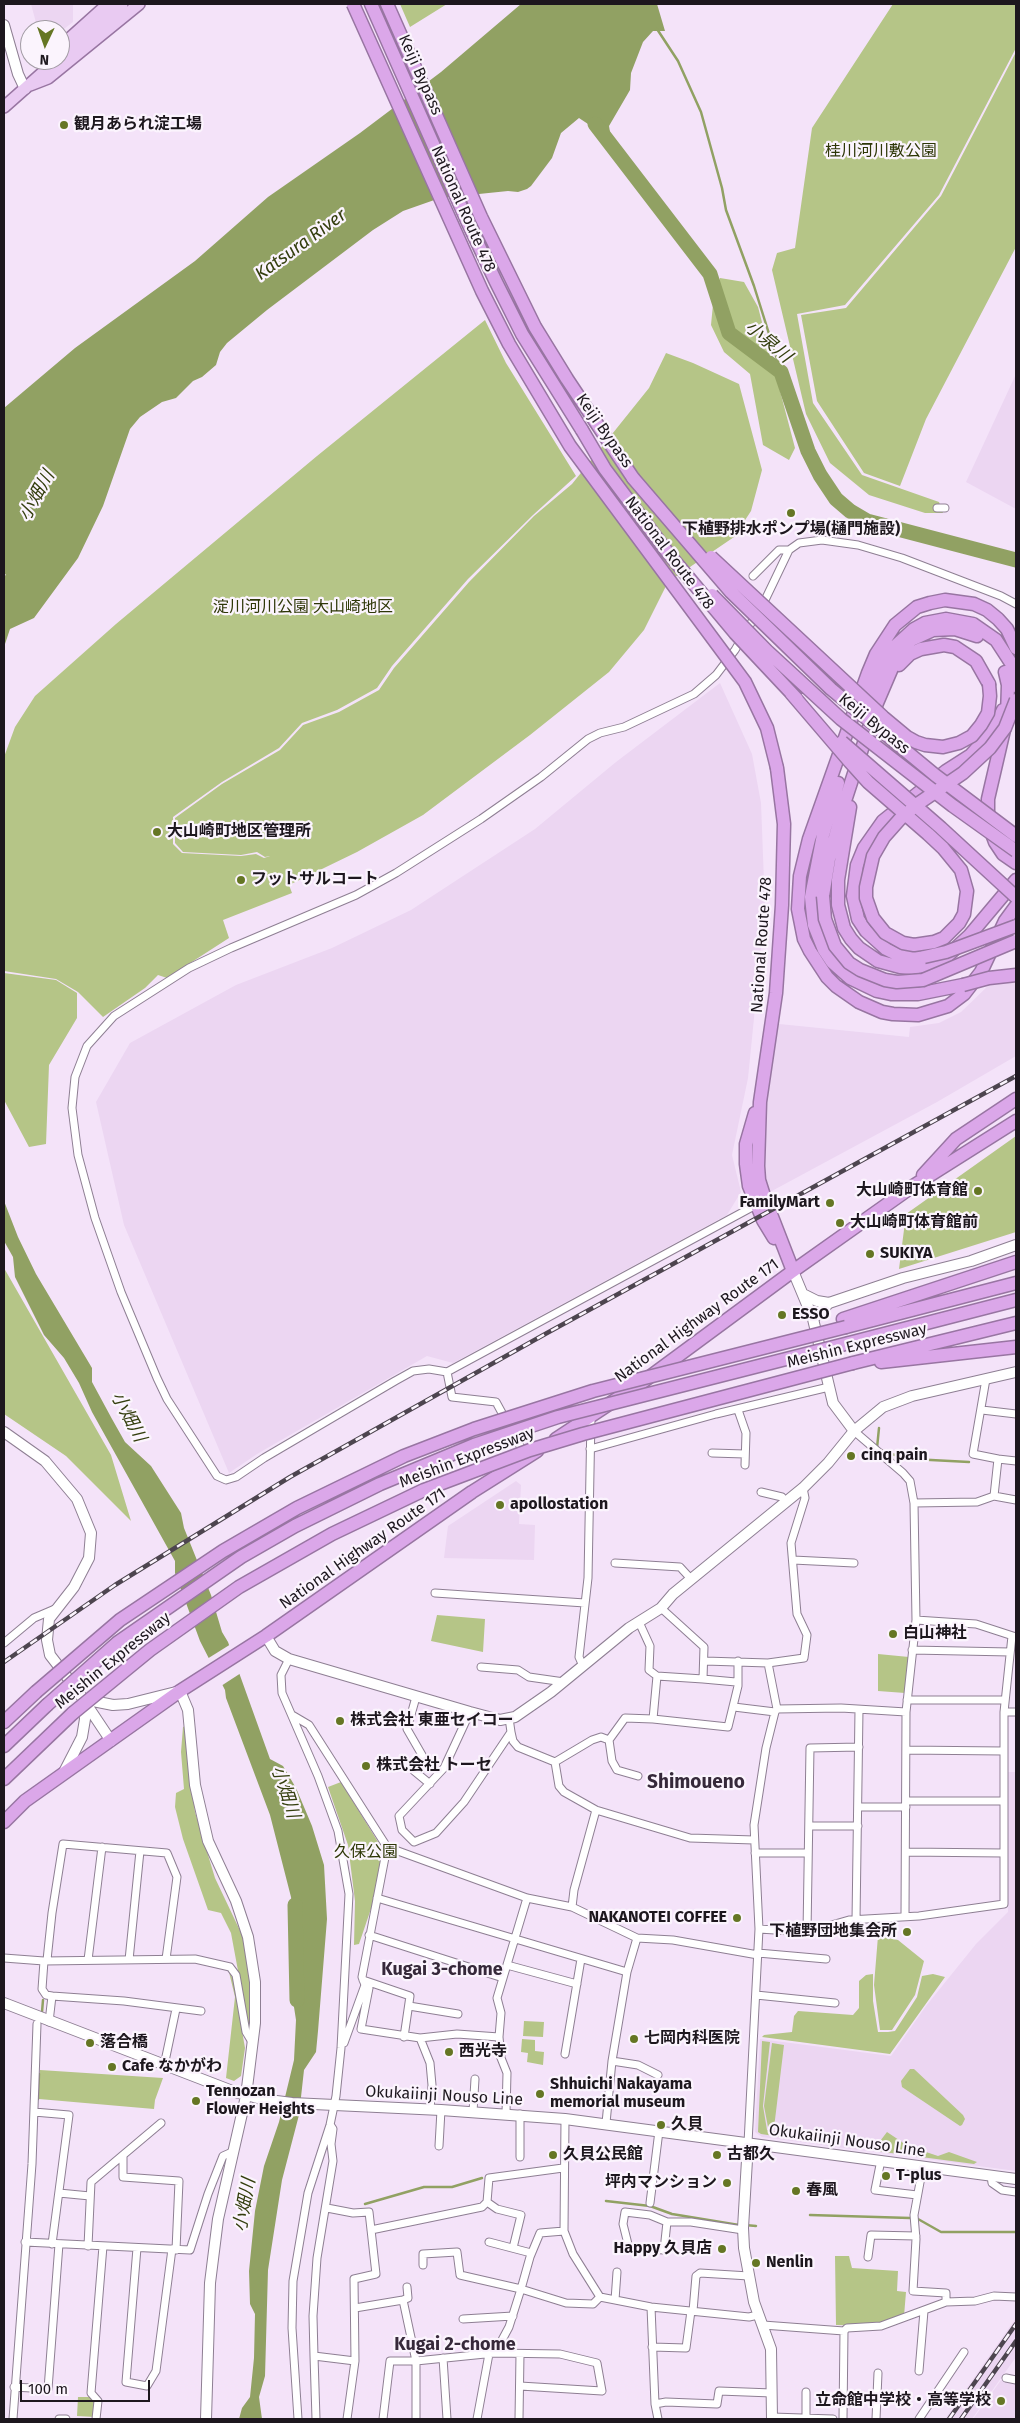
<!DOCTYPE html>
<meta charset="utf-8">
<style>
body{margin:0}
#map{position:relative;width:1020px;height:2423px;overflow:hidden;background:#f4e3f9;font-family:"Fira Sans",sans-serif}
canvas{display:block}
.frame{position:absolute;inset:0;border:5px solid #1d171e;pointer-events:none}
.north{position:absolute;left:20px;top:20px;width:50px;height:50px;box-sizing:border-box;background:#fbf4fd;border:1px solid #a29ca4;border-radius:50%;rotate:183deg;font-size:14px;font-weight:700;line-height:20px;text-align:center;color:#1d171e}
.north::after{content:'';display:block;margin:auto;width:18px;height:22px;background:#657624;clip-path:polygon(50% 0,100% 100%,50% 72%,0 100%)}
.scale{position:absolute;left:20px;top:2380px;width:130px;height:22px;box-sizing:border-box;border:2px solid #1d171e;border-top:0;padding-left:6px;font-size:15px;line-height:18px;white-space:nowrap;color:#1d171e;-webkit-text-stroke:4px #fbf4fd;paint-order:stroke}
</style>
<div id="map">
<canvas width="1020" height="2423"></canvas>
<div class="frame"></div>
<div class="north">N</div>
<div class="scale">100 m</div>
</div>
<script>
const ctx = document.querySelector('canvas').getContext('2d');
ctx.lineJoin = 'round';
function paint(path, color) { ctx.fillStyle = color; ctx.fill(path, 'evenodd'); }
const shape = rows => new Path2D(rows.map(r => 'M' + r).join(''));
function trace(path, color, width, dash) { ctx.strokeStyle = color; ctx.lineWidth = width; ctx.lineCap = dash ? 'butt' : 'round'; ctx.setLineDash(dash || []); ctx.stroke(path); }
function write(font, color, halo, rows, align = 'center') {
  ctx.font = font + ' "Fira Sans","Noto Sans JP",sans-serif'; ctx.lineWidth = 4.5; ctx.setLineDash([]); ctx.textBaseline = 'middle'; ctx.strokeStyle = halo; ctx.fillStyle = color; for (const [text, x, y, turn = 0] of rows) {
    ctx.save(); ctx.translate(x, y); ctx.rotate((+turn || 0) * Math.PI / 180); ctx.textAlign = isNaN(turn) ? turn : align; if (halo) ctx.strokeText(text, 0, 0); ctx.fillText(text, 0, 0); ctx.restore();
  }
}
const built = shape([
 [31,4,73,4,73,22,60,32,60,30,38,30],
 [1016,374,1016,509,966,482],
 [720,683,752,754,761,803,765,908,748,1078,732,1155,741,1192,727,1215,453,1363,427,1356,257,1454,229,1473,124,1225,96,1102,130,1043,236,985,332,948,411,910,535,829,616,762],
 [1016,982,1016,1056,937,1102,770,1192,767,1191,764,1183,763,1114,776,1028,779,1024,909,1037,910,1027,939,1023,961,1012,990,984],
 [516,1481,521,1485,519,1524,535,1525,534,1560,444,1558,448,1526],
 [1006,1772,1016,1772,1016,2171,762,2137,755,2132,760,2039,891,2056,926,2006,976,1944,1008,1912],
 [1016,2318,1016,2357,972,2419,945,2419],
 [1001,2380,1016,2383,1016,2419,973,2419]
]);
const green = shape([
 [400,4,447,4,410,27],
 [893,4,1016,4,1016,48,939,195,845,305,797,314,813,403,862,475,939,502,943,513,925,513,869,495,830,463,806,414,772,270,777,253,795,248,812,128],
 [1016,52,1016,247,926,419,900,486,864,473,817,401,801,315,846,308,941,196],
 [720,278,744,282,758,307,795,448,789,460,763,445,750,374,724,352,711,325,714,294],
 [485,320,506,363,576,476,533,515,468,579,392,666,377,688,337,710,302,723,279,748,222,782,173,817,173,844,182,853,241,856,256,854,264,858,270,856,265,857,257,852,241,855,183,852,175,843,175,818,222,784,280,750,303,725,339,712,379,690,394,668,469,582,534,516,572,484,649,388,666,353,693,363,739,384,762,470,751,511,734,537,668,582,644,630,609,672,530,735,423,815,357,852,289,885,292,893,223,920,229,938,167,978,158,975,145,988,103,1017,78,992,56,979,4,971,4,757,15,727,35,696,116,624,317,456],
 [4,973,56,980,77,993,77,1018,49,1065,46,1144,29,1147,4,1100],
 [1016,1136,1016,1232,899,1269,906,1214],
 [4,1268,111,1455,131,1521,66,1456,4,1414],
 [437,1615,485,1619,483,1652,431,1641],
 [878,1654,909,1657,905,1693,878,1691],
 [185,1726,195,1812,215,1878,244,1939,250,1976,249,2030,231,1933,221,1913,208,1910,183,1839,175,1807,176,1793,184,1789,181,1752,183,1727],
 [341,1782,383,1850,375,1897,359,1944,354,1945,355,1901,348,1845,328,1787],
 [878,1936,898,1940,924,1961,915,1995,892,2030,880,2030,874,1985],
 [229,1972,233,1979,245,2048,241,2076,234,2081,226,2078,235,1997],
 [873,1974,873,2001,878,2032,888,2032,895,2031,917,1997,922,1976,933,1974,945,1977,890,2054,762,2037,764,2035,792,2032,794,2016,798,2011,853,2015,859,2008,859,1981,866,1975],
 [524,2021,544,2022,543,2037,523,2036],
 [522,2039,535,2040,535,2051,544,2052,543,2065,527,2062,528,2053,521,2052],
 [762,2041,770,2042,763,2106,767,2130,802,2137,820,2135,829,2137,821,2143,761,2134,758,2132],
 [772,2043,784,2045,774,2128,768,2127,764,2106],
 [910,2069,914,2069,963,2115,965,2119,962,2125,960,2126,902,2087,901,2081],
 [40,2070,163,2078,155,2100,154,2109,39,2099],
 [887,2132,908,2146,938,2156,949,2152,977,2162,974,2164,876,2151,874,2149],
 [835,2256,849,2256,852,2268,898,2271,897,2291,906,2292,904,2316,864,2326,836,2325],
 [78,2397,91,2397,96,2403,95,2417,77,2416]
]);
const water = shape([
 [521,4,657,4,665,31,653,31,643,42,631,73,630,90,609,126,611,138,603,143,588,124,579,118,561,133,552,158,531,186,527,189,518,192,508,191,440,198,403,211,373,230,267,310,227,343,220,352,216,365,202,377,193,381,176,398,162,402,140,417,130,429,103,506,78,558,34,618,10,629,4,647,4,578,6,574,4,575,4,408,75,348,195,261,268,197,360,133,441,72],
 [4,1201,18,1237,36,1274,92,1368,92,1382,112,1419,125,1442,151,1466,181,1513,184,1528,211,1595,222,1632,228,1642,270,1759,283,1766,296,1788,312,1826,324,1865,327,1919,318,2031,316,2052,304,2070,299,2115,282,2180,268,2270,265,2376,259,2397,262,2419,239,2419,242,2408,250,2397,254,2358,255,2314,250,2304,249,2271,255,2211,264,2166,279,2122,294,2060,296,2020,292,1994,299,1972,300,1954,291,1897,270,1815,226,1698,225,1690,200,1641,175,1573,175,1561,92,1412,79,1383,64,1358,44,1335,15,1277,13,1257,4,1241]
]);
const pier = shape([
 [231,1644,241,1673,221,1686,207,1659]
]);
const stream = shape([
 [657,29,678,61,701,112,722,188,726,210,754,286,781,372],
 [879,1428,877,1448,887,1453,912,1459,969,1462],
 [42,2012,43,2000],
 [38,2099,39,2074],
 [606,2201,650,2206,672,2214,739,2225],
 [365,2204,424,2187,452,2187,482,2178],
 [810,2215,910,2218],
 [918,2219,941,2232,1016,2232],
 [745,2225,756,2226]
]);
const river = shape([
 [595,124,710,274,729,333,781,372,808,451,820,475,836,499,850,511,867,521,1016,560],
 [295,1905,297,2000]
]);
const street = shape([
 [937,508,945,508],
 [753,576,779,550,789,550],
 [447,1372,756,1205],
 [986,1379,973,1454,998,1459,994,1496,1016,1500],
 [738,1410,746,1433,745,1465],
 [982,1410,1016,1414],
 [854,1431,903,1473,910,1481,914,1503,916,1620,906,1712,905,1916],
 [590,1449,716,1414,829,1387],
 [712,1453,745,1454],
 [525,1455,496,1402,452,1397,447,1372,429,1369,413,1371,395,1381,264,1458,236,1477,226,1480,217,1476,167,1399,157,1378,121,1292,95,1218,78,1155,72,1108,75,1077,87,1046,114,1016,189,968,231,948,356,895,396,873,481,819,541,777,588,739,600,733,624,727,694,694,716,675,735,650,766,598,789,550,799,543,822,540,858,545,902,558,1001,596,1016,604],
 [998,1459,1016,1461],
 [761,1492,782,1497,786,1502],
 [914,1503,977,1502,994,1496],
 [793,1560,854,1563],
 [615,1563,680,1567,691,1579],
 [435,1593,585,1603],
 [916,1620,976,1624,1016,1637],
 [639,1622,650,1646,649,1670,657,1676,703,1679,704,1647,661,1608],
 [4,1643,34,1618,55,1609],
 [912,1650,1010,1652],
 [289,1659,281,1675,282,1693,318,1776,338,1831,349,1894,341,2048,336,2096,330,2125,308,2193,293,2281,292,2328,298,2419],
 [705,1661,768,1663],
 [583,1666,579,1657,588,1578,591,1418],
 [481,1667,518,1670,529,1677,564,1682],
 [657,1676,653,1719,728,1727,738,1686,738,1661],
 [703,1679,736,1682],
 [416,1697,407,1729,422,1755,413,1770,430,1784],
 [907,1700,1005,1700],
 [734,1707,775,1712],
 [777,1709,768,1663,804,1658,807,1635,797,1614,791,1543,805,1498,803,1488],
 [470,1712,444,1768,399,1816,402,1830,414,1842,436,1833,464,1802,511,1732,509,1718],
 [1004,1712,1016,1712],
 [292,1715,309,1725,387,1847,362,1977,365,1985,344,2043],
 [511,1732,513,1741,518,1747,555,1762,592,1740,601,1737,609,1740,612,1761,617,1770,638,1776],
 [609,1740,625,1718,653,1719],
 [906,1750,1003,1751],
 [555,1762,559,1786,564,1792,596,1810,690,1838,754,1840],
 [906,1801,1003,1801],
 [858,1807,906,1807],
 [809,1826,858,1826],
 [387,1847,527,1898,572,1907,637,1938,673,1940,758,1955],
 [906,1852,1003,1853],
 [755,1853,808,1853],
 [377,1898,627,1972],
 [572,1907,574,1890,596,1810],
 [856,1920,859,1710],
 [759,1929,807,1932,849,1920,919,1916,1004,1904,1004,1712,1012,1636],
 [807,1932,810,1748,859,1747],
 [369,1935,503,1978],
 [758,1953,826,1959],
 [4,1958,44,1961,195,1959,230,1967,236,1975,246,2032,252,2042],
 [47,1960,52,1913,63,1844,167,1853,177,1877,166,1959],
 [88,1960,102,1847],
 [129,1960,140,1851],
 [44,1961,42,1989,46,1995,52,1996,49,2022],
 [507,1965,577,1984],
 [363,1980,410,1996,404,2037],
 [365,1985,369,1988,361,2029,420,2038,457,2034,499,2037],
 [756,1995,835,2003],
 [52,1996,124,2001,201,2011],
 [409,2006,458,2014],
 [420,2038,430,2063,432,2085,430,2109],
 [565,2054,581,1959],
 [612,2061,638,2065,658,2075],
 [164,2066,176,2009],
 [34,2112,69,2115,52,2244],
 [473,2112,475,2079],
 [506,2113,507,2073,501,2058,499,2037,501,2013,497,1998,527,1898],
 [520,2114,520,2157],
 [565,2119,564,2231,573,2254,600,2297],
 [606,2123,612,2061,627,1972,637,1938],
 [748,2143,759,1929,754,1825,766,1748,775,1712,777,1709,841,1708,906,1712],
 [439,2146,441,2110],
 [123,2155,123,2177,179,2181,176,2250],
 [881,2160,875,2190,917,2195],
 [923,2166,914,2215,916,2239,913,2291,946,2293,946,2302],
 [991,2175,992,2183,1002,2190,1016,2192],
 [59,2193,90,2196],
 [487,2202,497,2209,521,2215,513,2248],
 [650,2203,659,2131],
 [327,2208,353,2213,369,2212,376,2274,354,2279,355,2361,314,2356,313,2316,317,2258,333,2161,331,2144,333,2129,331,2126],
 [667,2222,664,2250,629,2248,623,2224,625,2212,650,2215,667,2222,691,2222,743,2230],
 [371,2230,482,2207,487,2202,489,2178,563,2168],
 [25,2242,190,2250,208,2194,223,2156,232,2152],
 [489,2242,531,2253],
 [88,2246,91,2182,161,2123],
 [137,2248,126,2382,147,2386,156,2371,172,2249],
 [868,2257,871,2235,916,2236],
 [423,2265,423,2254,457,2252,460,2275,521,2289,530,2257,540,2233,564,2231],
 [600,2297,651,2307,749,2317,758,2315],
 [615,2300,617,2272],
 [651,2307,655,2404,658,2419],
 [355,2308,403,2300,408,2298,407,2287],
 [693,2311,696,2276,700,2273,749,2276],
 [463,2319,513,2316],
 [763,2325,844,2331,847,2328,881,2326,946,2302,975,2301,994,2296,1016,2297],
 [652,2347,686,2348,691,2311],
 [495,2353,560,2354,597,2363,602,2391,520,2386],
 [314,2356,316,2419],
 [443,2358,447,2419],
 [919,2371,924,2311],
 [1006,2378,1016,2380],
 [14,2387,48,2389,59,2244],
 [655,2404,666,2402,717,2404,719,2391,772,2393],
 [772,2417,833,2419],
 [806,2418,806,2392],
 [13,2419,32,2164,37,2024],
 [59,2419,66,2419],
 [96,2419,98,2401,91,2393,103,2246],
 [347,2419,355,2361],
 [383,2419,390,2361,416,2361,403,2300],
 [416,2419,416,2361,495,2353,509,2327,521,2289,566,2303,593,2304,600,2297],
 [477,2419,489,2354],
 [519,2419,520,2354],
 [843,2419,844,2331],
 [876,2419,878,2373],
 [919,2419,964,2352]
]);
const secondary = shape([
 [4,25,18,74,25,89],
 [793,1271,813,1319,833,1403,854,1431],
 [803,1294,817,1301,829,1303],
 [813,1319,829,1303,903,1278,971,1261,1016,1245],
 [4,1432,45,1461,77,1499,91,1533,89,1558,74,1587,49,1619,47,1640,50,1655,77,1690,111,1741],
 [266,1636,275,1651,289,1659,470,1712,500,1720,515,1717,551,1692,629,1628,661,1608,673,1594,803,1488,828,1463,854,1431,883,1407,912,1396,1016,1372],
 [64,1772,82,1737,85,1719,83,1699,113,1705,128,1704,180,1691,188,1710,195,1785,208,1841,236,1901,248,1937,255,1982,255,2023,246,2096,218,2219,210,2283,206,2419],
 [4,2003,235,2092,261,2099,292,2103,441,2110,565,2119,1016,2179],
 [748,2143,743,2228,744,2248,754,2302,771,2349,772,2419]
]);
const primary = shape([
 [69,39,108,4],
 [60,57,122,4],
 [30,85,48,78,139,4],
 [4,107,57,60]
]);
const highway = shape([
 [371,4,468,223,496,282,522,334,582,430],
 [387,4,481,217,535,327,567,379,633,478],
 [1016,648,1007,629,998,619,987,610,974,604,945,600,930,603,917,607,895,625,876,654,868,673,809,839,800,876,798,909,804,939,810,951,827,977,836,986,859,1002,882,1012,893,1014,918,1015,948,1006,964,994,981,972,1005,921,1016,906],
 [899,665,910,654,921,649,944,645,955,647,976,661,989,684],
 [1005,672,1008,685,1007,717,988,799,988,823,995,842,1003,854,1016,863],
 [864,710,880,670,892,649,914,629,925,623,946,619,973,624,996,640,1011,663,1016,686],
 [777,768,784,824,782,905,776,993,760,1102,758,1166,759,1180,765,1199,793,1271],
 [838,783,823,835,811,897,814,925,824,950,832,962,850,978,877,991,891,994,918,994,963,985],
 [850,807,838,880,838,905,844,928,851,939,859,948,878,961,900,967,912,968,923,966,945,958,969,936,1016,880],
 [823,896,829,859,845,801,877,703,892,668,902,650,911,640,933,630,955,629,977,636],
 [924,957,898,955,886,949,866,931,858,919,853,896,857,865,864,848,883,821,946,771,971,755,994,729,1003,710],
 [755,1113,746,1144,746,1164,749,1186,763,1220,774,1238],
 [923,1175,956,1139,1016,1099],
 [843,1319,1016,1262],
 [846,1327,1016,1283],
 [849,1343,1016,1300],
 [881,1362,1016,1347],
 [853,1363,1016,1323],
 [556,1439,644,1381,793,1271,913,1186,1016,1121],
 [4,1722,36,1692],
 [4,1746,47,1705],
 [4,1779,73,1713],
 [4,1822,25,1801,180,1691,266,1636,472,1492,537,1451]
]);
const rail = shape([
 [4,1662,115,1585,290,1477,547,1333,1016,1076],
 [949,2419,1016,2324],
 [961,2419,1016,2341]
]);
const highwayBridge = shape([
 [353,4,482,291,509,344,570,446,745,682,767,728,777,768],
 [582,430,605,469,668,553,735,633,797,699],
 [633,478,731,592,831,689,935,775,1016,836],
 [711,557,883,717,907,737,916,742,925,745,943,747,959,743,972,736,981,725,988,713,990,696,989,684],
 [712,595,767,651,841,719,953,806,1016,851],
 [791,693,850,762,868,782,928,834,943,848,961,870,967,891,964,914,959,923,944,938,934,942,914,945,903,943,885,933,873,918,866,898,866,887,873,856,884,837,900,819,919,803,963,773,990,748,1005,728,1016,700],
 [842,742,941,828,1016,897],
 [823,896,825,919,835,946,849,963,860,970,885,980,897,982,923,980,1016,941],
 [924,957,946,952,1016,926],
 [963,985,989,978,1016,975],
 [36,1692,120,1620,223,1551,297,1508,404,1456,474,1429,593,1391,846,1327],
 [47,1705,117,1643,241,1557,295,1526,380,1484,474,1445,558,1417,849,1343],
 [73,1713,150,1650,239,1587,332,1534,424,1490,530,1450,583,1434,853,1363]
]);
const markers = [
 [64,125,5,"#657624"],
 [791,513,5,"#657624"],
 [157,832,5,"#657624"],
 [241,880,5,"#657624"],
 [978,1191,5,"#657624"],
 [830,1203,5,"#657624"],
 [840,1223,5,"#657624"],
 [870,1254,5,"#657624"],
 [782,1315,5,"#657624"],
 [851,1456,5,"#657624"],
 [500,1505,5,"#657624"],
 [893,1634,5,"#657624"],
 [340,1721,5,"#657624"],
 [366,1766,5,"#657624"],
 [737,1918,5,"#657624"],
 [907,1932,5,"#657624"],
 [634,2039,5,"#657624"],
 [90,2043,5,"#657624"],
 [449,2052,5,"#657624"],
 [112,2067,5,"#657624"],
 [540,2094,5,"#657624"],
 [196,2101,5,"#657624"],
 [661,2125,5,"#657624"],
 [553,2155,5,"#657624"],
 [717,2155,5,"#657624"],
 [886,2176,5,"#657624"],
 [727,2183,5,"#657624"],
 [796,2191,5,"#657624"],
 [722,2249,5,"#657624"],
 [756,2263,5,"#657624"],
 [1001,2401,5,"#657624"]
];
const streetNames = [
 ["Keiji Bypass",420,75,66],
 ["National Route 478",463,209,66],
 ["Keiji Bypass",604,431,55],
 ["National Route 478",669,553,53],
 ["Keiji Bypass",874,724,39],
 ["National Route 478",762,945,-86],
 ["National Highway Route 171",697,1321,-36],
 ["Meishin Expressway",857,1346,-14],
 ["Meishin Expressway",467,1458,-21],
 ["National Highway Route 171",363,1549,-35],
 ["Meishin Expressway",113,1661,-39],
 ["Okukaiinji Nouso Line",444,2096,3],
 ["Okukaiinji Nouso Line",847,2141,8]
];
const poiNames = [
 ["観月あられ淀工場",74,125],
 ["下植野排水ポンプ場(樋門施設)",791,530,"center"],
 ["大山崎町地区管理所",167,832],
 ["フットサルコート",251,880],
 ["大山崎町体育館",968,1191,"right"],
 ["FamilyMart",820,1203,"right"],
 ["大山崎町体育館前",850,1223],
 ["SUKIYA",880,1254],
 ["ESSO",792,1315],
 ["cinq pain",861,1456],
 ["apollostation",510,1505],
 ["白山神社",903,1634],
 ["株式会社 東亜セイコー",350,1721],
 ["株式会社 トーセ",376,1766],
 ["NAKANOTEI COFFEE",727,1918,"right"],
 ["下植野団地集会所",897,1932,"right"],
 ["七岡内科医院",644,2039],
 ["落合橋",100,2043],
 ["西光寺",459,2052],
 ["Cafe なかがわ",122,2067],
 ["Shhuichi Nakayama",550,2085],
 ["memorial museum",550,2103],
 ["Tennozan",206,2092],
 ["Flower Heights",206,2110],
 ["久貝",671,2125],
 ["久貝公民館",563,2155],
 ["古都久",727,2155],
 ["T-plus",896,2176],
 ["坪内マンション",717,2183,"right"],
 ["春風",806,2191],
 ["Happy 久貝店",712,2249,"right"],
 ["Nenlin",766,2263],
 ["立命館中学校・高等学校",991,2401,"right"]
];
const parkNames = [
 ["桂川河川敷公園",881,152],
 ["淀川河川公園 大山崎地区",303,608],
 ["久保公園",366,1853]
];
const waterNames = [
 ["Katsura River",301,245,-36],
 ["小泉川",768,342,40],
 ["小畑川",37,496,-61],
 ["小畑川",128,1417,62],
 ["小畑川",285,1792,72],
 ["小畑川",245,2205,-80]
];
const neighbourhoodNames = [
 ["Kugai 3-chome",442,1970],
 ["Kugai 2-chome",455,2345]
];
const quarterNames = [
 ["Shimoueno",696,1783]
];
paint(built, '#ecd6f2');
paint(green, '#b5c587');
paint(water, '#91a163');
paint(pier, '#f4e3f9');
trace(stream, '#91a163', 2.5);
trace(river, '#91a163', 15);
trace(street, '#8e7f93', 9);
trace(secondary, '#8e7f93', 12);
trace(primary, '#9875a2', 14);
trace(highway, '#9875a2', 15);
trace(street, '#fff', 7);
trace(secondary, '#fff', 10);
trace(primary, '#e9caf2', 11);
trace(highway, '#dba7e9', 12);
trace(rail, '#4d454f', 4.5);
trace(rail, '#fbf4fd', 2.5, [8]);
trace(highwayBridge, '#9875a2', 15, []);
trace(highwayBridge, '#dba7e9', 12);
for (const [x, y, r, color] of markers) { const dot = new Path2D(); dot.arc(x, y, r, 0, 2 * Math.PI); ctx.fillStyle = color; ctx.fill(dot); trace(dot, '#fbf4fd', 2); }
write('16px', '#1d171e', '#fbf4fd', streetNames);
write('bold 16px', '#1d171e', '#fbf4fd', poiNames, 'left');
write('16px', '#2e3707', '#fbf4fd', parkNames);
write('italic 18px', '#343e0e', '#fbf4fd', waterNames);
write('bold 18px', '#36293a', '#fbf4fd', neighbourhoodNames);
write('bold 19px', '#36293a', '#fbf4fd', quarterNames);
</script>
